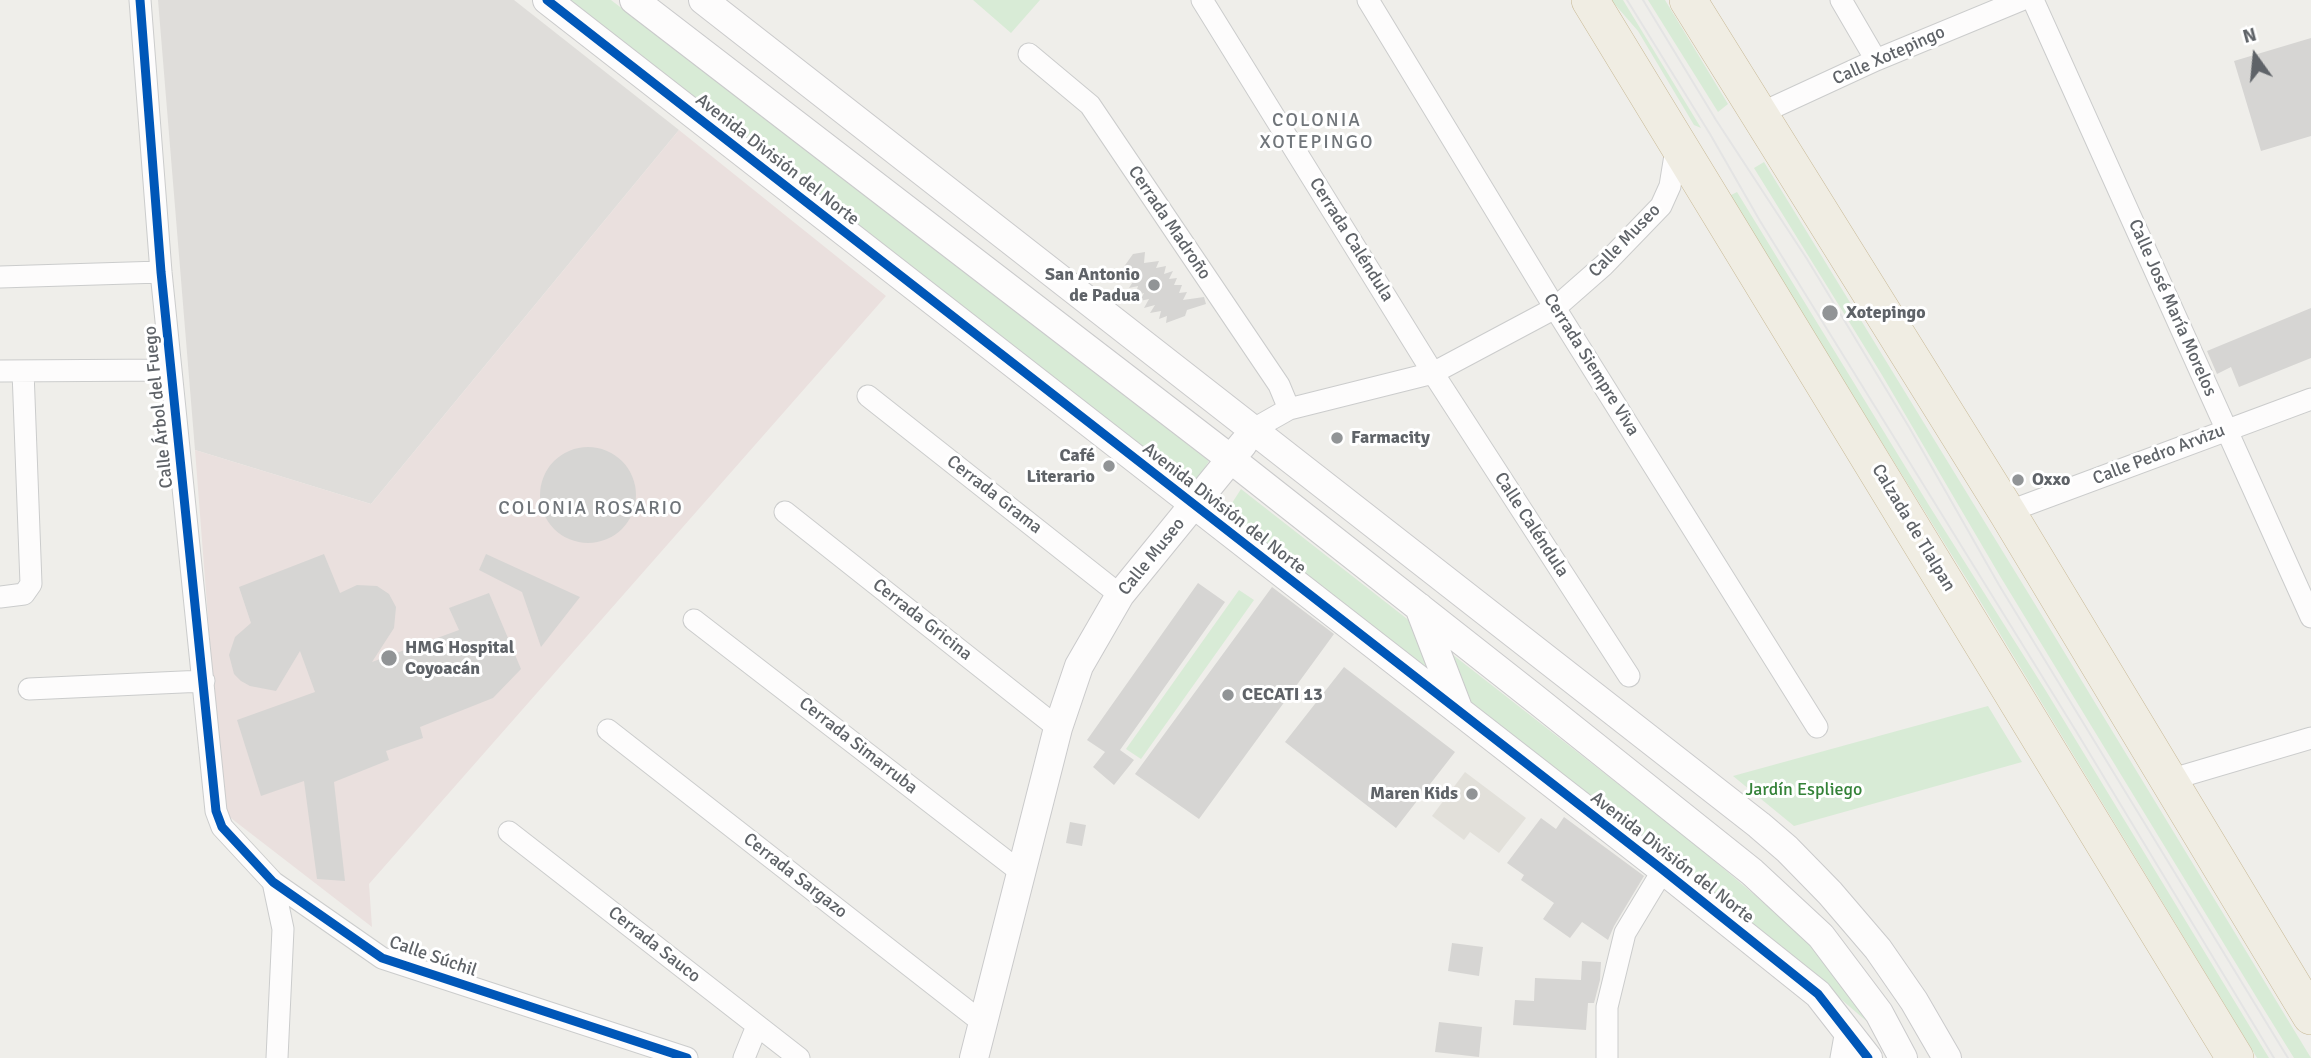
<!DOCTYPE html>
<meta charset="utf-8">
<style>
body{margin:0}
#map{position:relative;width:2311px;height:1058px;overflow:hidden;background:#efeeea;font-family:Signika,sans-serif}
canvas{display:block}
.north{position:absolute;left:2220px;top:21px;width:70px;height:70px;-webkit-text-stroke:5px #fff;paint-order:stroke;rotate:345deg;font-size:19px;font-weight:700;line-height:28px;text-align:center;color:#5f6368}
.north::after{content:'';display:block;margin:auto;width:24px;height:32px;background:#5f6368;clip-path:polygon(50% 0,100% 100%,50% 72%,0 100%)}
</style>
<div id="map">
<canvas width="2311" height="1058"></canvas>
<div class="north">N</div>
</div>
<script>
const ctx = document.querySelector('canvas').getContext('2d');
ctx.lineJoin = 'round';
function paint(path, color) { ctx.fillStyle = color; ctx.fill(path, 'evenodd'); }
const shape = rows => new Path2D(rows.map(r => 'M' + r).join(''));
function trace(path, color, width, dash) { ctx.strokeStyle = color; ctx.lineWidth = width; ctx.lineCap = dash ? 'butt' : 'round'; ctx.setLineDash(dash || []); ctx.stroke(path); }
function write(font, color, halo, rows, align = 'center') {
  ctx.font = font + ' Signika,sans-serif'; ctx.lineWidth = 6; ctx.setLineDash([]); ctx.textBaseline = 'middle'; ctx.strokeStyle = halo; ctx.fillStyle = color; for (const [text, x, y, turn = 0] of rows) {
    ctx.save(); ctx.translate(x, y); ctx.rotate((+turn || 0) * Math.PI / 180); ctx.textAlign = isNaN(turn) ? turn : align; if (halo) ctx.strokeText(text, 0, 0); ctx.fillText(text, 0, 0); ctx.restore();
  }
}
const industrial = shape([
 [158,0,514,0,679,130,371,504,195,450]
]);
const education = shape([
 [1465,772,1526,818,1499,853,1470,832,1464,840,1432,816]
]);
const medical = shape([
 [679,130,886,296,369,884,372,927,223,812,195,450,371,504]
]);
const green = shape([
 [564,0,611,0,1209,461,1190,491],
 [973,0,1040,0,1011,33],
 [1611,0,1623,0,1701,128,1694,125,1638,31],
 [1648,0,1665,0,1728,104,1718,112],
 [1764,162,2049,627,2311,1058,2294,1058,2260,1003,2000,576,1882,375,1754,168],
 [1737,192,1930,507,2046,691,2269,1058,2257,1058,1971,586,1729,196],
 [1241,489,1691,841,1809,941,1871,1025,1786,952,1225,514],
 [1239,590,1254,600,1141,759,1126,749],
 [1988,706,2022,762,1794,826,1733,776]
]);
const building = shape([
 [2311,38,2311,136,2261,151,2234,61],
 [1145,252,1144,263,1159,261,1156,268,1166,266,1164,274,1173,271,1169,279,1177,278,1174,285,1182,285,1179,293,1187,292,1183,300,1204,297,1206,304,1187,310,1185,316,1166,323,1167,316,1159,319,1161,311,1150,313,1155,305,1144,308,1149,299,1140,301,1144,293,1135,296,1138,286,1129,288,1134,280,1122,282,1130,272,1118,275,1133,254],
 [2311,308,2311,358,2239,387,2231,367,2217,374,2207,351],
 '540 495a48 48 0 1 1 96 0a48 48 0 1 1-96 0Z',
 [324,554,340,593,357,585,377,586,389,594,396,607,394,628,372,662,459,630,449,608,489,593,521,669,493,698,420,727,423,738,386,751,389,760,334,782,345,881,317,879,304,781,261,796,237,720,315,692,300,651,276,691,250,686,241,681,234,674,229,655,235,637,251,623,239,587],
 [486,554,580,597,541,647,522,592,479,570],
 [1198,583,1225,602,1120,750,1134,760,1114,785,1093,767,1105,752,1087,740],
 [1272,587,1334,634,1199,819,1135,774],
 [1344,667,1455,752,1396,828,1285,742],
 [1564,817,1644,876,1614,926,1608,940,1582,922,1570,938,1543,919,1554,903,1521,880,1524,875,1507,863,1541,818,1556,829],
 [1070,822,1086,825,1082,846,1066,843],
 [1452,943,1483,947,1479,976,1448,971],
 [1582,961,1601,962,1600,980,1594,1003,1588,1003,1586,1030,1513,1025,1515,1000,1534,1001,1535,978,1581,980],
 [1439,1022,1482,1027,1479,1057,1435,1052]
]);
const street = shape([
 [140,0,161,272,216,811,222,827,273,882,382,958,687,1058],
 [1202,0,1433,373,1629,676],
 [1368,0,1555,308,1817,727],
 [1841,0,1876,60],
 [2033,0,2311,617],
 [1029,54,1090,105,1279,385,1289,409],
 [1759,114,1876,60,2021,0],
 [0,277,161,272],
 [0,371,171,370],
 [868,396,1120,595],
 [1252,430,1289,409,1433,373,1555,308,1604,265,1661,206,1670,186,1677,143],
 [785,512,1058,728],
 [2007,512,2311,399],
 [0,597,24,594,31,584,23,371],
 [694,620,1022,873],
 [29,689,204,681],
 [608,730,983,1023],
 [2169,780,2311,738],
 [509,832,799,1058],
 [273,882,283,929,277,1058],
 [744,1058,757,1026],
 [1607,1058,1607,1007,1625,933,1663,870],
 [1841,1058,1846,1030]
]);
const secondary = shape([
 [547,0,1663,870,1818,994,1868,1058],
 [634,0,1232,460,1533,697,1752,872,1821,936,1879,1013,1903,1058],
 [703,0,1759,825,1787,849,1830,893,1878,949,1914,1001,1947,1058],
 [1419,607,1459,711],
 [974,1058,1058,728,1079,666,1120,595,1243,444]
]);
const highway = shape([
 [1590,0,2235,1058],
 [1688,0,2007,512,2311,1016]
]);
const tram = shape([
 [1627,0,1710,134,1760,221,2076,731,2274,1058],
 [1643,0,1716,120,1807,259,1909,427,1999,585,2288,1058]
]);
const cycleway = shape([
 [140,0,161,272,216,811,222,827,273,882,382,958,687,1058],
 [547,0,1663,870,1818,994,1868,1058]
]);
const markers = [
 [1154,285,7,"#919496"],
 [1830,313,9,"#919496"],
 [1337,438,7,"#919496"],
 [1109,466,7,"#919496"],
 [2018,480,7,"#919496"],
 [389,658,9,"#919496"],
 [1228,695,7,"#919496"],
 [1472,794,7,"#919496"]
];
const streetNames = [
 ["Calle Xotepingo",1889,56,-24],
 ["Avenida División del Norte",777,160,38],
 ["Cerrada Madroño",1169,223,56],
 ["Cerrada Caléndula",1351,240,58],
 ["Calle Museo",1625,241,-46],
 ["Calle José María Morelos",2172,308,66],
 ["Cerrada Siempre Viva",1591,365,58],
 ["Calle Árbol del Fuego",159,407,-96],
 ["Calle Pedro Arvizu",2159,455,-21],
 ["Cerrada Grama",994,495,38],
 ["Avenida División del Norte",1224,509,38],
 ["Calle Caléndula",1531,525,57],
 ["Calzada de Tlalpan",1913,528,59],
 ["Calle Museo",1152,557,-51],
 ["Cerrada Gricina",922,620,38],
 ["Cerrada Simarruba",858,746,38],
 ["Avenida División del Norte",1672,858,38],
 ["Cerrada Sargazo",795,876,38],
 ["Cerrada Sauco",654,945,38],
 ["Calle Súchil",433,957,19]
];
const poiNames = [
 ["San Antonio",1140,275,"right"],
 ["de Padua",1140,296,"right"],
 ["Xotepingo",1846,313],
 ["Farmacity",1351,438],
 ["Café",1095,456,"right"],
 ["Literario",1095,477,"right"],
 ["Oxxo",2032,480],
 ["HMG Hospital",405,648],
 ["Coyoacán",405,669],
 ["CECATI 13",1242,695],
 ["Maren Kids",1458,794,"right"]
];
const parkNames = [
 ["Jardín Espliego",1804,790]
];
const neighbourhoodNames = [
 ["COLONIA",1317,121],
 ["XOTEPINGO",1317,143],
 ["COLONIA ROSARIO",591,509]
];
paint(industrial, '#dfddda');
paint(education, '#e2e0da');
paint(medical, '#eae0de');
paint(green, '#d8ebd6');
paint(building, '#d6d5d3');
trace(street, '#cbcccc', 23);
trace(secondary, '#cacacb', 30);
trace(highway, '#c8b996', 38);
trace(street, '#fdfcfc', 21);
trace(secondary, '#fdfcfc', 28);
trace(highway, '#f0ede3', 37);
trace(tram, '#e4e4e4', 2);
trace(cycleway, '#0057b8', 9);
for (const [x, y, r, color] of markers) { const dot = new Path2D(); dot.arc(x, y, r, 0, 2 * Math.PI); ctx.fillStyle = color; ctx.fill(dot); trace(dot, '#fff', 2.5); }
write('18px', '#5f6368', '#fff', streetNames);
write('bold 18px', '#5f6368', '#fff', poiNames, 'left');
write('18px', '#348238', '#fff', parkNames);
ctx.letterSpacing = '2px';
write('19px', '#70757a', '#fff', neighbourhoodNames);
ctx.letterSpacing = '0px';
</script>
